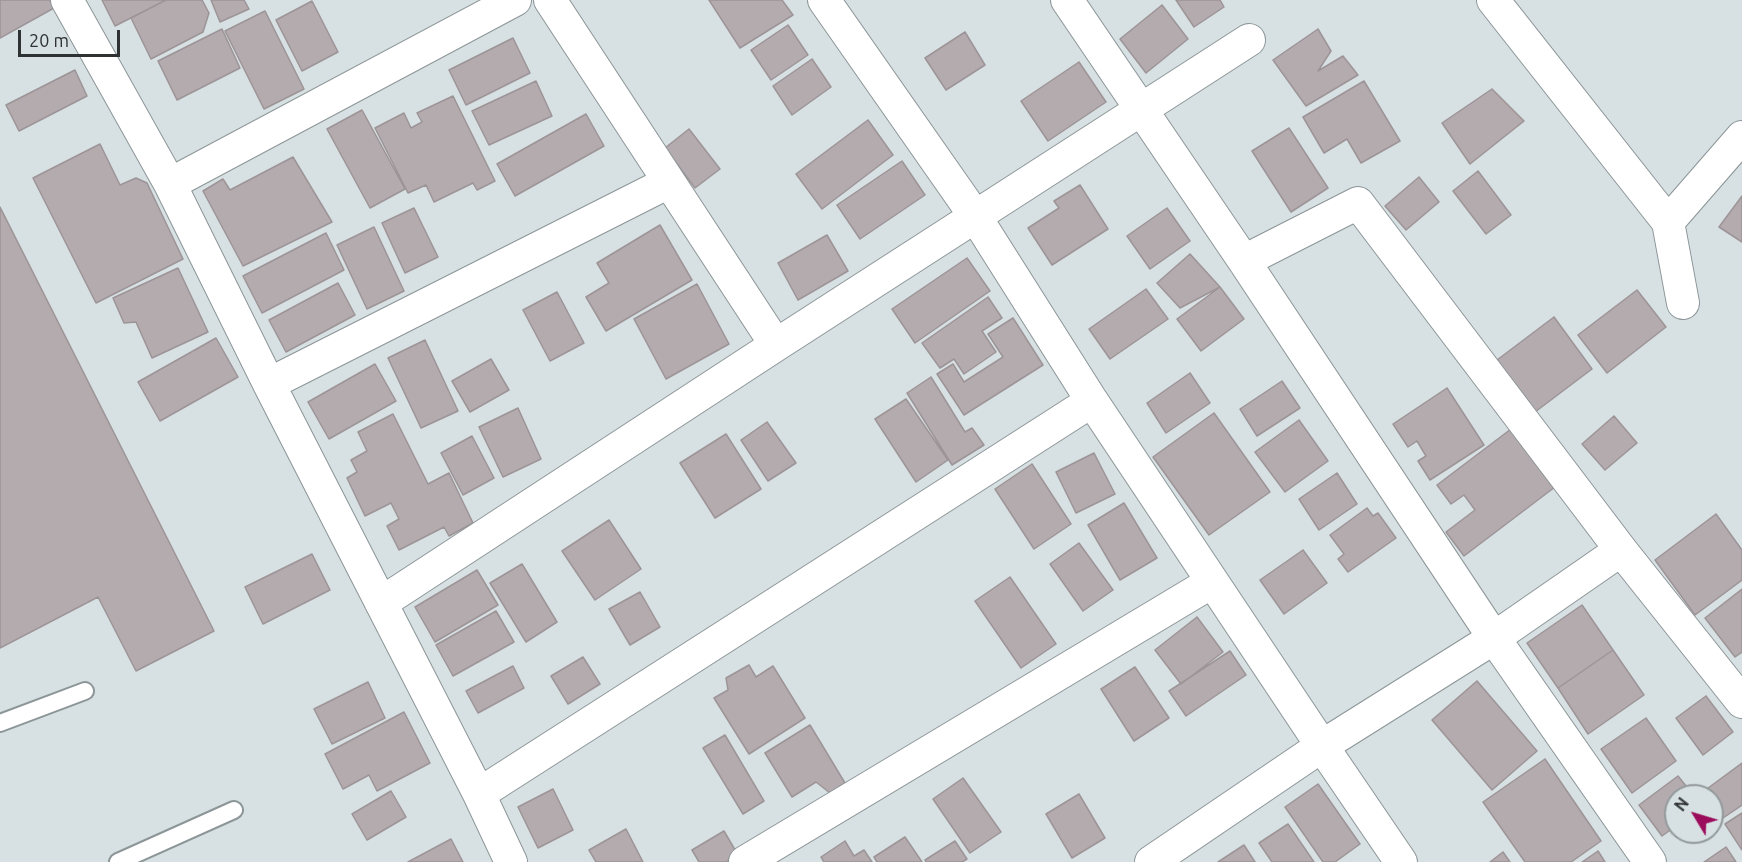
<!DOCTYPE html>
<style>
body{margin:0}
#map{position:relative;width:1742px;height:862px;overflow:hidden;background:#d7e0e2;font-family:Ubuntu,sans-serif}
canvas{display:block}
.north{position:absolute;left:1664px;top:784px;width:60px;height:60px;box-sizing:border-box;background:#d7e0e2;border:2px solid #939a9c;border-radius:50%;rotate:308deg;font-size:16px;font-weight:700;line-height:24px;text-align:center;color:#2e3233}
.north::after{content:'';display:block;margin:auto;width:21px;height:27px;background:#9b0c5c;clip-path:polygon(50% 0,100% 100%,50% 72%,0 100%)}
.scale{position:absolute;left:18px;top:30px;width:102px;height:27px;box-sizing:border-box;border:3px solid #2e3233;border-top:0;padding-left:8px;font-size:18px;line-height:21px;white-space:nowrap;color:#2e3233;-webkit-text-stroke:4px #d7e0e2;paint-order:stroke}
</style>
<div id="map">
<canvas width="1742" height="862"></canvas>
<div class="north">N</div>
<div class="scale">20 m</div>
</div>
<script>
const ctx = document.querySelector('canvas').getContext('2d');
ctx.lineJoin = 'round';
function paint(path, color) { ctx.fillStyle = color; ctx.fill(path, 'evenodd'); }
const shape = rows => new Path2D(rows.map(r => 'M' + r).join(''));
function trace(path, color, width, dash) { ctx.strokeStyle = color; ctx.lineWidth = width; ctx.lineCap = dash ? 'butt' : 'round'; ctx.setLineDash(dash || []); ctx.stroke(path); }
const building = shape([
 [0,0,50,0,54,8,0,38,0,0],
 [102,0,166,0,115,26,102,0],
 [166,0,202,0,209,13,203,32,151,59,131,18,166,0],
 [211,0,244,0,249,9,220,22,211,0],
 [709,0,782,0,793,15,740,48,709,0],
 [1176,0,1220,0,1224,7,1194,27,1176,0],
 [312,1,338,52,302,71,276,20,312,1],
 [1162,5,1188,39,1146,73,1120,39,1162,5],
 [265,11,304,89,264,109,225,31,265,11],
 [788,25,808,55,771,80,751,50,788,25],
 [222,29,240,68,177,100,158,61,222,29],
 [1318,29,1331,51,1318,71,1343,56,1358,75,1306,106,1273,60,1318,29],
 [965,32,985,65,946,90,925,58,965,32],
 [513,38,530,73,466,105,449,70,513,38],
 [812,59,831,87,792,115,773,86,812,59],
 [1079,62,1106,102,1048,141,1021,101,1079,62],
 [75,70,87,96,19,131,6,105,75,70],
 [536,81,552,116,489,145,472,111,536,81],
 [1364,81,1400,141,1361,163,1347,139,1324,153,1303,117,1364,81],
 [1492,89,1524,121,1470,164,1442,123,1492,89],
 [453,96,495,181,477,190,473,183,434,202,426,185,408,193,375,128,404,113,411,128,422,122,417,113,453,96],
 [362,110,405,189,370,208,327,129,362,110],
 [586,114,604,146,515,196,497,164,586,114],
 [868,120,893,155,822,209,796,174,868,120],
 [1289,128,1328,188,1291,212,1252,151,1289,128],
 [689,129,720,169,695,188,665,148,689,129],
 [100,144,120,185,136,178,147,183,183,259,96,303,33,178,100,144],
 [293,157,332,222,243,266,203,191,223,179,230,190,293,157],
 [902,161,925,195,860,239,837,205,902,161],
 [1478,171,1511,215,1486,234,1453,191,1478,171],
 [1419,177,1439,202,1406,230,1385,206,1419,177],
 [1080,185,1108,229,1052,265,1028,228,1059,208,1054,201,1080,185],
 [1742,196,1742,242,1719,227,1742,196],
 [0,207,214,631,136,671,98,597,0,648,0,207],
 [414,208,438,257,405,273,382,223,414,208],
 [1167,208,1190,241,1150,269,1127,236,1167,208],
 [660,225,692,280,606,331,586,297,609,283,597,263,660,225],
 [374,227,404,291,367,309,337,245,374,227],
 [326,233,344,270,262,313,243,276,326,233],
 [827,235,848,271,798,300,778,263,827,235],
 [1190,254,1220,287,1180,308,1157,283,1190,254],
 [967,258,990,291,915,343,892,309,967,258],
 [178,268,208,332,152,358,136,322,124,323,113,298,178,268],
 [338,283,355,315,286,352,269,320,338,283],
 [697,284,729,344,666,379,634,319,697,284],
 [1220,287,1244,319,1201,351,1177,319,1220,287],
 [1146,289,1168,319,1110,359,1089,329,1146,289],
 [1637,290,1666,327,1607,373,1578,335,1637,290],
 [557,292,584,343,550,361,523,310,557,292],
 [988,297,1002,318,982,331,996,352,964,374,954,359,940,368,922,343,988,297],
 [1554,317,1592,369,1535,412,1497,360,1554,317],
 [1013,318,1043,365,964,415,937,374,953,364,964,382,1003,357,988,334,1013,318],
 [216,338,238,377,160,421,138,382,216,338],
 [425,340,458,411,421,428,388,358,425,340],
 [491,359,509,390,470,412,452,381,491,359],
 [375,364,396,401,329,439,308,402,375,364],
 [1190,373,1210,403,1166,433,1147,403,1190,373],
 [931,377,965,432,972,428,984,445,952,465,907,393,931,377],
 [1282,381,1300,408,1257,436,1240,409,1282,381],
 [1447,388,1484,445,1430,480,1418,461,1426,456,1417,441,1408,447,1393,424,1447,388],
 [906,399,948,460,916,482,875,419,906,399],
 [518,408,541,459,503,477,479,427,518,408],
 [1214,413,1270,492,1209,535,1153,457,1214,413],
 [393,414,428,484,449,473,473,523,449,536,444,527,399,550,387,526,399,519,391,503,365,516,347,478,357,472,351,460,367,451,358,432,393,414],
 [1614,416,1637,443,1605,470,1582,444,1614,416],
 [1299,420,1328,461,1285,492,1255,452,1299,420],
 [767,422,796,463,768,481,741,440,767,422],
 [1511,429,1555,487,1464,556,1446,532,1475,510,1464,495,1451,504,1437,485,1511,429],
 [726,434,761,489,715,518,680,463,726,434],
 [472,436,494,478,463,495,441,453,472,436],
 [1094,453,1115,494,1076,513,1056,472,1094,453],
 [1032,464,1071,524,1034,549,995,489,1032,464],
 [1337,473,1357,504,1319,530,1299,499,1337,473],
 [1124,503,1157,558,1120,580,1088,525,1124,503],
 [1367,508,1373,516,1378,513,1396,538,1348,572,1338,559,1344,554,1330,535,1367,508],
 [1716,514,1742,550,1742,580,1695,615,1655,560,1716,514],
 [609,520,641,569,595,600,562,551,609,520],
 [1079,543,1113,590,1083,611,1050,564,1079,543],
 [1303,550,1327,583,1284,614,1260,580,1303,550],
 [312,554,330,590,263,624,245,587,312,554],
 [522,564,557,622,526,642,490,583,522,564],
 [477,570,498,605,435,642,415,607,477,570],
 [1010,577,1056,644,1021,668,975,601,1010,577],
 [1742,589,1742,652,1735,657,1705,618,1742,589],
 [640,592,660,627,630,645,609,609,640,592],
 [1582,605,1613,650,1558,688,1527,643,1582,605],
 [496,611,514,642,453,676,436,645,496,611],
 [1197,617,1223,652,1181,684,1155,650,1197,617],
 [1613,650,1644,695,1588,734,1558,688,1613,650],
 [1230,651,1246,675,1186,716,1169,691,1230,651],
 [583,657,600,684,568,704,551,676,583,657],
 [749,665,756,677,773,666,805,718,749,754,714,698,728,690,726,678,749,665],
 [513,666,524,688,478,713,466,691,513,666],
 [1135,667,1169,718,1134,741,1101,689,1135,667],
 [1477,681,1537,751,1492,790,1432,720,1477,681],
 [368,682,385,718,332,744,314,709,368,682],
 [1706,696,1733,732,1703,755,1676,718,1706,696],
 [404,712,430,763,377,791,369,775,343,789,325,754,404,712],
 [1646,718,1676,761,1632,793,1601,749,1646,718],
 [810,725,845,783,830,793,816,782,792,797,765,753,810,725],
 [725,735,764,801,743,814,703,748,725,735],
 [1545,759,1601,841,1571,862,1525,862,1483,802,1545,759],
 [1742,763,1742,805,1723,818,1712,802,1712,796,1708,796,1704,791,1742,763],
 [1678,776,1694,796,1676,796,1676,826,1662,836,1639,805,1678,776],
 [963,778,1001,832,970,853,933,799,963,778],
 [1318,784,1360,844,1335,862,1323,862,1285,807,1318,784],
 [553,789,573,830,538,848,518,807,553,789],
 [391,791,406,817,367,840,352,814,391,791],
 [1079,794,1105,838,1072,858,1046,814,1079,794],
 [1742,813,1742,850,1725,824,1742,813],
 [1288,824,1314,862,1272,862,1259,843,1288,824],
 [626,829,643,862,596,862,589,850,626,829],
 [724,831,738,855,726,862,699,862,692,850,724,831],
 [905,837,922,862,877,862,874,857,905,837],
 [451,839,463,862,408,862,451,839],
 [845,841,854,856,864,850,872,862,824,862,821,857,845,841],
 [955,841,967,859,962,862,926,862,925,860,955,841],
 [1244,845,1255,862,1218,862,1244,845],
 [1726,847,1736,862,1704,862,1726,847],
 [1598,851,1605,862,1582,862,1598,851],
 [1503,852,1510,862,1490,862,1503,852]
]);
const service = shape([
 [0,723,85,691],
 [118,862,234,810]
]);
const minor = shape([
 [67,0,170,184,269,384,479,794,511,862],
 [550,0,776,345],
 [824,0,975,216,1092,401,1322,746,1401,862],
 [1067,0,1244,261,1494,638,1650,862],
 [1493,0,1668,222,1683,303],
 [170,184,515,0],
 [1668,222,1742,137],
 [269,384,669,182],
 [1621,550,1742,702],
 [381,603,776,345,1249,40],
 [479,794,1092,401],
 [745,862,1212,582],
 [1151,862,1322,746,1494,638,1621,550,1358,203,1244,261]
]);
paint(building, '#b4abae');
trace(building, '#9d9497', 1.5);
trace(service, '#8c9597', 20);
trace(minor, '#8c9597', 34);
trace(service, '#fff', 16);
trace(minor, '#fff', 32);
</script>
